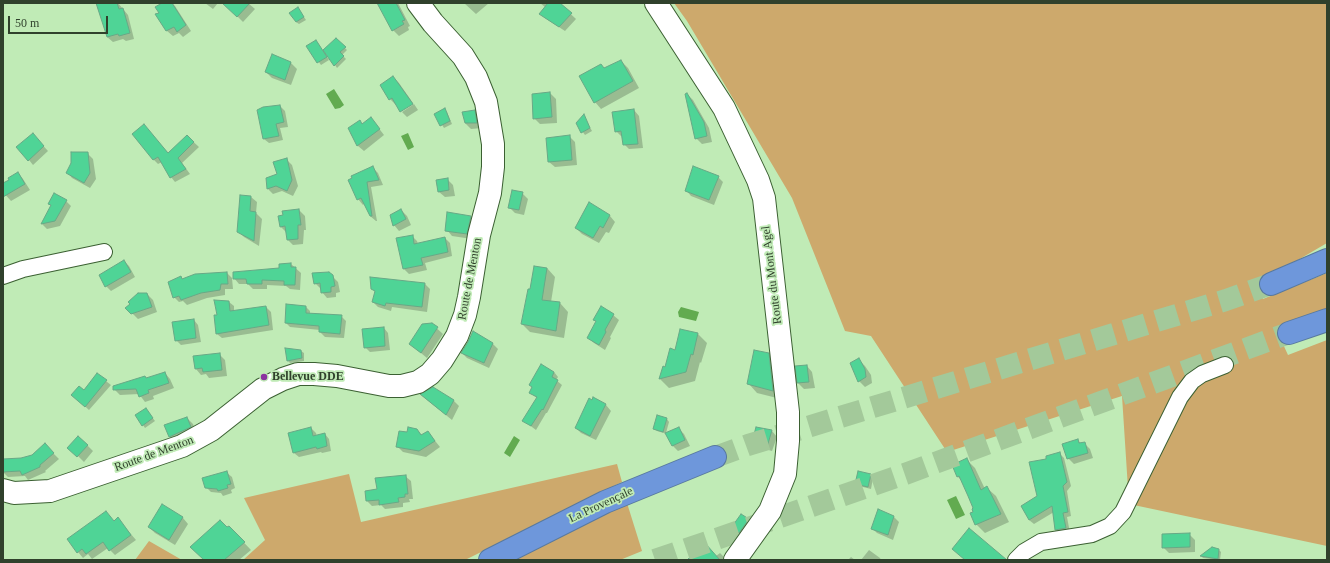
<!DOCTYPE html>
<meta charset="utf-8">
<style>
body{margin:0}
#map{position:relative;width:1330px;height:563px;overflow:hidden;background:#c0ebb6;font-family:"Times New Roman",serif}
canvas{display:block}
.frame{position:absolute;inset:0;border:4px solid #30412c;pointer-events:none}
.scale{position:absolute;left:8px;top:16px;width:100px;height:18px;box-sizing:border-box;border:2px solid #30412c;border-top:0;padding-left:5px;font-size:12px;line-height:14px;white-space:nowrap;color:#30412c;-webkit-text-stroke:3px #c0ebb6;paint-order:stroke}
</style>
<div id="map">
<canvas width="1330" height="563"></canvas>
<div class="frame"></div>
<div class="scale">50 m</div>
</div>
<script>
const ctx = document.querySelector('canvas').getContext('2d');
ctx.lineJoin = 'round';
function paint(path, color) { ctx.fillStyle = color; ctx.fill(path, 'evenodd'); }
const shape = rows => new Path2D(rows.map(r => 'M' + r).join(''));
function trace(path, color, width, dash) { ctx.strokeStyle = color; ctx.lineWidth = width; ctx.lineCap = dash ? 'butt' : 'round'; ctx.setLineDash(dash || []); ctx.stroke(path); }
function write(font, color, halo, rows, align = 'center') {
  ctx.font = font + ' "Times New Roman",serif'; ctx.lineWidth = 3.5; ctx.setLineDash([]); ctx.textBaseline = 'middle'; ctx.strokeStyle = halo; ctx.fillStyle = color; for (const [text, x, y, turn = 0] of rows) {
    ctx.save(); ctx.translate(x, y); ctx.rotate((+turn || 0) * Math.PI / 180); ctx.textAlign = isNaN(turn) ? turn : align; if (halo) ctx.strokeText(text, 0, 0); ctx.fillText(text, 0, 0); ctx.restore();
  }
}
const green = shape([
 [674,3,1327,3,1327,243,1286,267,1256,281,1263,299,1327,273,1327,309,1277,331,1288,355,1327,340,1327,546,1129,504,1122,396,947,452,871,336,845,331,792,198,687,21],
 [617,464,622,482,465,560,243,560,265,540,244,498,349,474,361,522],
 [627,503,642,551,620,560,515,560],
 [149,541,182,560,135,560]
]);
const water = shape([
 [334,89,344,105,340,108,335,109,326,94],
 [408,133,414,147,408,150,401,136],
 [681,307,699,312,696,321,679,317,678,312],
 [514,436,520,440,510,457,504,453],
 [956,496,965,515,956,519,947,500]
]);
const shadow = shape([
 [98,3,118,3,128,15,134,39,126,41,123,39,113,42,107,37],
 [165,3,172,3,175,6,191,31,183,37,179,33,173,36,167,31,156,15,160,14],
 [205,3,218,3,213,9],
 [229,3,248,3,255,9,243,22,227,6],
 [382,3,398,3,410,26,408,27,409,30,399,36,393,30],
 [464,3,489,3,476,14],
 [540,3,559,3,576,19,565,31,545,18,540,13,545,7],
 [298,8,306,20,299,24,296,22],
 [336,39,347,50,342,55,346,59,337,68,335,65],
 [318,44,329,60,321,65,308,47],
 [272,56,291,63,297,69,291,85,272,78,266,72],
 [621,61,628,68,639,88,601,109,595,102,601,65,605,69],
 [393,77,399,83,413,103,401,110,390,99],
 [550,93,556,99,557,123,540,124,534,118],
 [687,94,693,100,709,128,712,142,702,144,696,138],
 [414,104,418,110,407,117,402,112],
 [280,106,285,111,288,127,280,128,283,140,269,143,264,139],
 [444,110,447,112,452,124,444,128,436,115],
 [634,110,639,116,643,148,629,149,624,144,623,136,621,136,616,131],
 [474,111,480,117,482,128,471,129,465,123],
 [584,116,592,131,585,135,577,124],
 [371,118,384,135,364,151,358,146,350,133],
 [144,125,169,154,187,136,199,147,182,163,190,174,175,182,171,177,162,162,158,164,154,160,134,134],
 [569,136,575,142,577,165,555,167,549,162],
 [37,139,48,151,33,165,29,160],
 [87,153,93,159,96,179,90,188,72,178,67,172],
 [286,159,292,165,298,186,293,196,282,191,273,194,268,189,278,175],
 [373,168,378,173,383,185,371,187,377,221,376,221,370,216,364,204,363,205,358,199],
 [18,173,23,179,30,190,11,201,3,192,3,184],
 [718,177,723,182,714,205,691,196,686,190],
 [447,179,453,185,455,196,445,197,439,192],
 [522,193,528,199,524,215,515,213,509,207],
 [241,196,251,197,257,202,256,213,262,219,259,246,244,237,238,231],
 [66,201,71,206,60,226,47,229,42,224,52,206],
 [589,203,610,216,615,222,609,233,606,232,599,243,582,234,576,228],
 [299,210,305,216,306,230,304,230,303,244,293,245,288,240,286,232,280,226],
 [401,210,407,216,411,225,399,231,394,225],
 [471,217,476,222,472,239,452,236,447,230],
 [412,236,417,241,418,244,445,238,450,243,452,256,425,263,427,270,409,274,404,269],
 [124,261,129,266,135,277,111,291,106,286],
 [291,264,301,273,300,290,290,289,286,286,267,285,267,289,253,289,248,284,239,284,234,278,280,269],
 [535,267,547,268,555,277,551,302,560,303,568,312,564,338,530,332,522,324,531,291],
 [227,273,232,278,233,289,225,289,225,295,207,298,187,305,183,301,179,302,174,297],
 [332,276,338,282,340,292,336,293,336,297,327,298,322,292,321,289,315,283],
 [425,284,430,289,427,312,392,307,391,311,378,307,373,302,376,292,372,289],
 [147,294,153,300,157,312,138,319,127,308],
 [229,302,234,306,234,311,266,307,271,312,273,330,222,338,217,334,218,315],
 [306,307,310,311,310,314,341,316,346,321,344,338,325,337,320,332,320,330,290,327,286,323],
 [613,315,619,320,610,337,611,338,605,350,594,343,588,337],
 [194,320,198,325,201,342,181,345,176,340],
 [432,324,443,334,427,358,410,344],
 [384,328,388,333,390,350,370,352,365,347],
 [698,334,707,343,701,363,700,362,695,381,669,388,660,379,663,367,666,368,675,351],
 [492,343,498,349,489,368,467,358,462,353],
 [301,351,304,353,304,361,290,363,288,361],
 [219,354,225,360,227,376,209,378,206,374,201,375,196,369],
 [768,354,777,363,781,399,757,393,749,384],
 [859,360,865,366,871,375,872,383,865,387,859,381,851,363],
 [807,366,812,372,815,388,804,389,798,383],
 [554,372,558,377,556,380,562,385,547,413,546,413,536,430,524,421,537,398,530,393,533,387],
 [165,373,170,379,174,388,153,396,154,399,145,402,139,394,120,395,114,389,145,377,148,379],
 [97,374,111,385,89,410,77,399],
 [421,395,454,401,459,406,452,420],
 [594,399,606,405,611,411,596,440,581,433,576,428],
 [146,409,155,421,145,428,143,425],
 [658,416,667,419,669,422,666,433,678,428,684,434,690,446,678,451,672,445,667,434,657,431,654,429],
 [187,418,193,424,196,432,175,443,170,437,166,426],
 [311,428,316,433,317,437,325,434,329,439,331,451,322,453,321,452,299,457,294,453],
 [757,428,772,431,777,437,772,451,758,447,753,442],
 [417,430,422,435,428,432,440,447,426,457,403,452,397,446,408,433],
 [1078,440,1081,444,1084,443,1090,449,1093,458,1074,464,1068,458],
 [87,445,93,451,84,462,75,453],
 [50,450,59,459,45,471,46,472,28,480,25,476,8,477,3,472,3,460,22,459],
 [1059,453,1064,458,1071,486,1067,491,1071,516,1067,517,1070,533,1060,534,1056,530,1054,512,1034,524,1029,520,1038,497,1048,459],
 [966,459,975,468,985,489,987,488,996,496,1009,522,985,533,976,524,974,509,962,481,958,477,953,465],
 [227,473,232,477,235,488,231,490,232,493,223,496,221,493,211,492,206,487],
 [870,475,873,478,871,489,859,486,856,484],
 [405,476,411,481,413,499,409,499,410,502,403,503,403,507,385,509,381,505,372,506,367,501,378,490],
 [162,506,183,518,188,524,175,545,155,533,149,527],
 [879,511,894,517,899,522,893,540,877,533,872,528],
 [118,519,136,540,115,555,108,548,92,559,88,554,83,558,78,552],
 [748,520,751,522,742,535,732,528],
 [229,527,251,550,239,560,211,560,227,528],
 [1189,534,1195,540,1195,552,1169,553,1163,547],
 [869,550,880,558,881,560,861,560],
 [1219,550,1221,552,1220,560,1203,558,1201,556],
 [720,553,727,560,697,560,716,556],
 [851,557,855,560,848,560]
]);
const building = shape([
 [96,3,117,3,119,9,123,8,130,33,119,36,118,34,107,37,96,3],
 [162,3,172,3,186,25,177,32,174,27,166,31,155,14,159,13,155,7,162,3],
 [222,3,250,3,237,17,222,3],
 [377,3,396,3,405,20,402,21,404,24,392,31,377,3],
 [548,3,560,3,572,13,559,27,539,14,548,3],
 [298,7,304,17,296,22,289,13,298,7],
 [336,38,346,47,340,52,344,56,334,66,323,50,336,38],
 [316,40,327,57,317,63,306,46,316,40],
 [272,54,291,62,285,80,265,72,272,54],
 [621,60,633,81,594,103,579,76,601,64,604,68,621,60],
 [393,76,413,104,400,112,392,98,389,100,380,85,393,76],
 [550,92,552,117,533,119,532,94,550,92],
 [687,93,704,122,707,136,695,139,685,94,687,93],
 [280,105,284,122,276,124,279,136,263,139,257,110,263,107,280,105],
 [445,108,450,121,440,126,434,114,445,108],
 [634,109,638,144,623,145,621,131,615,132,612,112,634,109],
 [475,110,477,123,465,123,462,112,475,110],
 [584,114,590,128,581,133,576,123,584,114],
 [371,117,380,129,357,146,348,128,360,120,362,124,371,117],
 [144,124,168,153,187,135,194,142,178,158,186,169,170,178,158,157,153,160,132,134,144,124],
 [33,133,44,146,28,161,16,147,33,133],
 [570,135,572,160,548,162,546,138,570,135],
 [71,152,88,152,90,173,84,183,66,173,71,163,71,152],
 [287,158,292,180,287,191,276,186,267,189,266,178,277,174,273,162,287,158],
 [373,166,379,180,367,182,372,216,370,216,361,198,357,200,348,180,352,178,351,176,373,166],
 [693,166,719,176,709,200,685,191,693,166],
 [18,172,25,184,3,197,3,183,9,180,8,178,18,172],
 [448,178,449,190,438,192,436,180,448,178],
 [512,190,523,192,519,210,508,208,512,190],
 [54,193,67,200,55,221,41,224,51,205,48,204,54,193],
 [240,195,251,196,250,211,256,212,254,241,237,232,240,195],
 [589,202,610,215,603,228,600,226,593,238,575,228,589,202],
 [299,209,301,225,298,225,298,239,287,240,285,226,280,227,278,216,283,215,282,211,299,209],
 [401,209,406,219,393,226,390,215,401,209],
 [447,212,471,216,467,234,445,231,447,212],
 [413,235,414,244,445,237,448,252,421,258,423,265,403,269,396,238,413,235],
 [124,260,131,272,105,287,99,275,124,260],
 [291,263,291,267,296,267,295,285,284,285,284,281,262,280,262,284,247,284,246,279,233,279,233,272,279,268,279,264,291,263],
 [534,266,547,268,542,300,560,302,556,331,521,324,528,289,530,289,534,266],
 [227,272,228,284,221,284,220,290,201,293,181,300,179,296,173,298,168,282,181,276,182,279,195,274,227,272],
 [329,272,333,275,335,286,331,287,331,292,321,293,320,283,314,284,312,273,329,272],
 [370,277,425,283,422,307,386,303,385,306,372,302,375,291,371,289,370,277],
 [138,293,147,293,152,307,131,314,125,308,130,304,128,302,138,293],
 [214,300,229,301,230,311,266,306,269,325,216,334,214,315,217,315,214,300],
 [286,304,306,306,306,313,342,315,340,334,319,332,319,326,285,323,286,304],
 [601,306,614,314,605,330,606,332,599,345,587,338,596,321,593,320,601,306],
 [194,319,196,338,175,341,172,322,194,319],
 [432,323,438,327,421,353,409,344,422,324,432,323],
 [384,327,385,346,364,348,362,329,384,327],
 [680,329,698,333,693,355,691,354,686,372,659,379,663,366,665,367,670,348,675,350,680,329],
 [473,331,493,343,484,363,461,353,468,342,473,331],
 [285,348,301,350,302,358,287,361,285,348],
 [754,350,769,353,773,391,747,384,754,350],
 [220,353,222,370,203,372,202,368,195,369,193,356,220,353],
 [859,358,865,369,866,377,858,382,850,363,859,358],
 [541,364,554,372,552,377,558,380,543,410,542,409,531,426,522,421,537,397,529,393,532,387,529,385,541,364],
 [807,365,809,382,797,383,795,366,807,365],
 [165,372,169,383,148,390,149,393,139,397,136,389,113,390,113,386,145,376,146,378,165,372],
 [97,373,107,380,85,407,71,395,79,386,84,390,97,373],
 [433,387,454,400,446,415,420,394,433,387],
 [593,397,606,404,590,436,575,428,589,398,592,400,593,397],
 [146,408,153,418,142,426,135,415,146,408],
 [657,415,667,418,663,432,653,429,657,415],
 [187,417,191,427,169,437,164,425,187,417],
 [311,427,313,436,325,433,327,446,317,449,316,447,293,453,288,433,311,427],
 [408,427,417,429,421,435,428,431,435,441,419,451,396,447,399,431,407,432,408,427],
 [679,427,685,440,672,446,665,433,679,427],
 [756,427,772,430,767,447,752,442,756,427],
 [78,436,88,445,77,457,67,448,78,436],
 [1078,439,1079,443,1085,442,1088,453,1067,459,1062,444,1078,439],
 [45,443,54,453,40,465,40,467,22,475,20,471,3,472,3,459,21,458,32,455,45,443],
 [1060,452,1067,482,1063,486,1068,512,1063,513,1066,528,1055,530,1052,506,1029,520,1021,506,1037,496,1029,462,1046,459,1046,456,1060,452],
 [967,458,981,490,987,486,1001,514,975,525,970,513,973,512,972,509,973,508,968,496,959,476,957,477,952,465,967,458],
 [227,471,231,484,227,485,228,488,218,491,217,489,205,488,202,478,227,471],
 [858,471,871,474,868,487,855,484,858,471],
 [406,475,408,494,405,494,405,497,398,498,399,502,379,505,379,500,366,501,365,491,377,489,375,478,406,475],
 [162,504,183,517,169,540,148,527,162,504],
 [878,509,894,516,888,535,871,529,878,509],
 [106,511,114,521,118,517,131,535,109,551,103,542,86,554,82,549,77,553,67,539,106,511],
 [741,514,749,519,739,533,731,528,741,514],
 [220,520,227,527,229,526,245,542,224,560,204,560,190,547,220,520],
 [969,528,1007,560,965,560,952,549,969,528],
 [1190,533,1190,547,1162,548,1162,534,1190,533],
 [705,543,720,560,687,560,705,543],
 [1212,547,1219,549,1218,559,1200,556,1212,547]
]);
const highwayTunnel = shape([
 [715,457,748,445,1226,300,1271,284],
 [655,560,905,474,1289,333]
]);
const street = shape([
 [3,276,23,269,104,252],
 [1016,560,1024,552,1041,542,1092,534,1110,526,1123,512,1180,397,1192,381,1202,374,1225,365]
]);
const secondary = shape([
 [656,3,724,108,758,180,764,198,788,412,788,441,785,474,770,511,735,560],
 [3,490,14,493,50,491,182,446,211,430,263,389,283,379,298,374,314,374,337,376,389,386,402,386,418,382,430,374,442,360,457,336,465,315,469,297,479,235,490,193,493,167,493,144,486,102,476,77,463,56,433,23,418,3]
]);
const highway = shape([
 [1271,284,1327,260],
 [1289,333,1327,320],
 [490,560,605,502,715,457]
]);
const markers = [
 [264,377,4,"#8c33a0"]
];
const streetNames = [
 ["Route du Mont Agel",772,275,-97],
 ["Route de Menton",470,279,-79],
 ["Route de Menton",154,454,-20],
 ["La Provençale",601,505,-25]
];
const poiNames = [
 ["Bellevue DDE",272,377]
];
paint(green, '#cda96c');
paint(water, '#62ab50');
paint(shadow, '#0003');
paint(building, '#4fd496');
trace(building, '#68a886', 1);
trace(highwayTunnel, '#a3c99a', 22, [22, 11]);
trace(street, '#3b6032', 18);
trace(secondary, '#3b6032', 24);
trace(highway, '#58799e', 24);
trace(street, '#fff', 16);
trace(secondary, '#fff', 22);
trace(highway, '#6e97db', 22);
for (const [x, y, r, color] of markers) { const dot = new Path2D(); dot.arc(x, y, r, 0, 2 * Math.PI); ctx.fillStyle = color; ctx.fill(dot); trace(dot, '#c0ebb6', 1.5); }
write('12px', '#30412c', '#c0ebb6', streetNames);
write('bold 12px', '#30412c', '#c0ebb6', poiNames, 'left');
</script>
